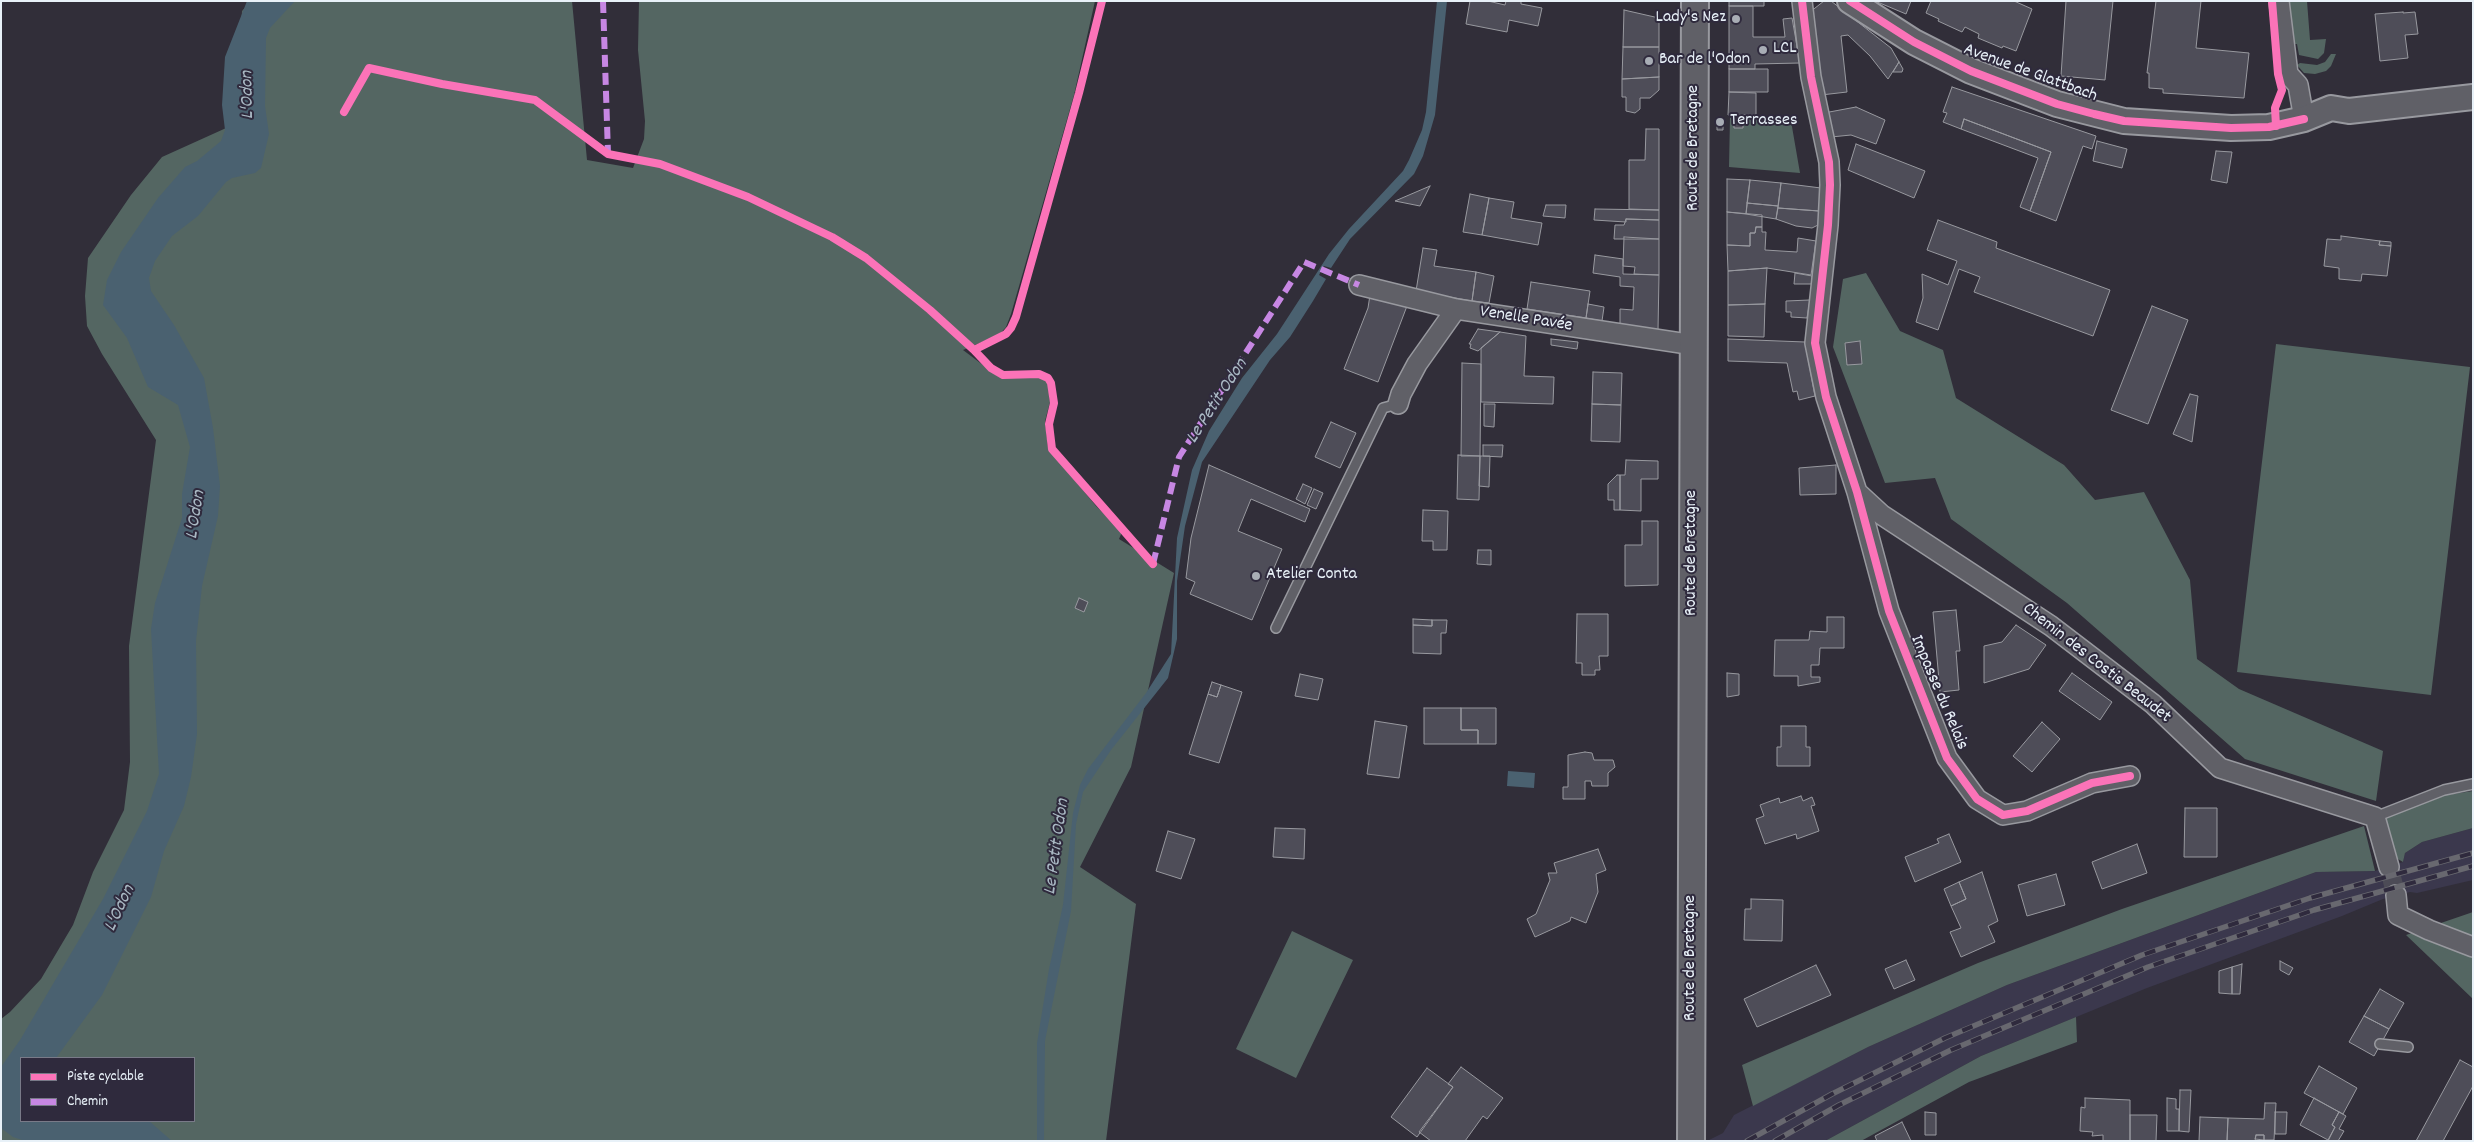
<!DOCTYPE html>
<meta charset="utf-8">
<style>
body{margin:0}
#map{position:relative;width:2474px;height:1142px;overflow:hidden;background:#312e39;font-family:Dekko,sans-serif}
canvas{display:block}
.frame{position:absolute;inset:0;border:2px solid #e8f1f8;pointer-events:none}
.legend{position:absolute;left:20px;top:1057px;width:175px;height:65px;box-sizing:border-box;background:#2f2a3d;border:1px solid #797a88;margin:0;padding:6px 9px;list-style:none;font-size:15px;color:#e8f1f8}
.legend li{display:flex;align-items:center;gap:10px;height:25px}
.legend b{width:25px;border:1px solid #797a88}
</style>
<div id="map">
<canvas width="2474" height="1142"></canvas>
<div class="frame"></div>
<ul class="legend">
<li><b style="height:6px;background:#fb73b8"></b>Piste cyclable</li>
<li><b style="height:6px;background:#c787e3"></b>Chemin</li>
</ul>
</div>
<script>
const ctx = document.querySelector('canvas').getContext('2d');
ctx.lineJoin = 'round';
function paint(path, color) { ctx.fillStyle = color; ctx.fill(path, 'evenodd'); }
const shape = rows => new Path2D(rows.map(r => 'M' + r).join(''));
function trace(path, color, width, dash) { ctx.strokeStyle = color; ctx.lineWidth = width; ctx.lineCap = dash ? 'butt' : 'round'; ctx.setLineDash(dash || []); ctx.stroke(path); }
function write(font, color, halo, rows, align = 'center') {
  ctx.font = font + ' Dekko,sans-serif'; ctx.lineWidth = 4; ctx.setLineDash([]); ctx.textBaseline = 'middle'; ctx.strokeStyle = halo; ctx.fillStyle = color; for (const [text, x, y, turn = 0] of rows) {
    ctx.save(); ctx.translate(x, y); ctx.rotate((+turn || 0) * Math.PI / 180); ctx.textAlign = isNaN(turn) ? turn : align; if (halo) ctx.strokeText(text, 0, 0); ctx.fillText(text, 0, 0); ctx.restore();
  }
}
const built = shape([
 [2473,828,2473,880,2417,893,2410,892,2383,899,2342,916,2147,988,1981,1056,1825,1141,1707,1141,1723,1133,1734,1115,1868,1047,2007,985,2316,872,2375,871,2403,862,2405,853,2422,842]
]);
const green = shape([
 [251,1,572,1,587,160,633,168,644,139,645,121,638,50,639,1,1095,1,1074,95,1011,314,1006,327,999,335,963,350,999,377,1038,377,1048,382,1050,402,1045,421,1048,448,1096,506,1122,532,1119,539,1174,573,1131,767,1080,867,1136,904,1106,1141,1,1141,1,1019,10,1012,41,979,73,925,93,872,124,810,130,762,129,646,156,440,102,354,87,326,85,296,88,258,131,195,162,157,235,124,242,11],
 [21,1058,194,1058,194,1121,21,1121],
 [2287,1,2307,1,2310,40,2326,39,2324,53,2318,59,2299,55,2297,44,2291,44],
 [2331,54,2336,54,2331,66,2326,71,2315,74,2304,73,2297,65,2300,63,2317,65,2325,62],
 [1730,117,1791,121,1800,173,1729,167],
 [1866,273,1900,331,1943,350,1956,398,2064,465,2095,500,2144,492,2190,580,2197,659,2239,689,2383,751,2376,801,2245,759,2067,603,1951,519,1935,478,1885,483,1833,347,1843,279],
 [2276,344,2470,367,2431,695,2237,672],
 [2473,791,2473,828,2422,842,2405,853,2403,862,2391,855,2385,818,2446,795],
 [2364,826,2375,871,2316,872,2007,985,1868,1047,1753,1106,1742,1065,1978,963,2122,909],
 [2473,912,2473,999,2406,935],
 [1292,931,1353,960,1296,1078,1236,1049],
 [2076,1017,2077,1042,1969,1082,1861,1141,1825,1141,1981,1056]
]);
const water = shape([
 [247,1,295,1,270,28,266,38,265,106,269,134,261,168,255,173,232,178,226,182,198,216,172,236,155,261,149,278,151,291,174,325,204,378,213,428,220,486,218,516,202,586,196,641,197,734,191,777,184,806,164,851,151,897,102,995,56,1058,21,1058,21,1121,149,1121,172,1141,25,1141,13,1137,1,1128,1,1067,20,1040,103,899,147,811,159,774,151,629,155,603,182,518,182,494,190,447,178,405,148,387,127,338,103,305,107,280,121,252,158,198,185,167,197,161,221,141,225,130,222,105,225,57],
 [1437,1,1447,1,1435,115,1423,156,1414,174,1350,239,1331,268,1324,266,1319,275,1326,279,1313,301,1290,337,1270,360,1202,462,1185,526,1177,581,1177,639,1168,678,1111,750,1083,792,1076,824,1071,911,1045,1041,1044,1141,1037,1141,1037,1043,1049,969,1063,905,1073,813,1080,785,1088,769,1146,693,1171,654,1177,538,1192,470,1209,431,1242,378,1277,334,1329,254,1349,229,1403,171,1409,160,1422,130,1426,112],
 [1508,771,1535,773,1534,788,1507,786]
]);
const building = shape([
 [1470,1,1488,1,1505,5,1506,1,1521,1,1521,4,1542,8,1538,26,1509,20,1507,32,1466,24,1470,1],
 [1729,1,1764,1,1764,6,1729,6,1729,1],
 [1824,1,1831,1,1891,48,1899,62,1888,79,1870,56,1848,35,1841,36,1847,92,1821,95,1810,12,1824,1],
 [1875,1,1911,1,1906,14,1875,1],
 [1931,1,2014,1,2032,9,2016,51,2003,46,2002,48,1978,38,1979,34,1965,27,1962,32,1938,21,1939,19,1926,13,1931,1],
 [2066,1,2113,1,2105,80,2061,76,2066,1],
 [2156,1,2201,1,2196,48,2249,53,2244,98,2163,93,2163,89,2149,88,2149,73,2147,73,2156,1],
 [1729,6,1753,6,1753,37,1785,37,1783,19,1792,18,1800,63,1755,64,1755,69,1729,69,1729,6],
 [1624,10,1659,18,1659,47,1623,47,1624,10],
 [2403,12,2403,13,2415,12,2418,34,2405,35,2408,58,2380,61,2375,14,2403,12],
 [1623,47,1659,47,1659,77,1622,79,1623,47],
 [1899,62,1903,69,1902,72,1893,72,1899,62],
 [1729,69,1768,69,1768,92,1729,92,1729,69],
 [1659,77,1659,90,1650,98,1640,98,1640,109,1635,113,1626,111,1626,97,1622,97,1622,79,1659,77],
 [1952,87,2096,136,2092,149,2083,146,2056,221,2030,211,2051,152,1964,119,1961,129,1943,122,1947,113,1943,112,1952,87],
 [1729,92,1756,93,1756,115,1728,115,1729,92],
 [1856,107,1885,120,1876,144,1851,135,1831,137,1824,113,1856,107],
 [1717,119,1723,119,1723,130,1717,130,1717,119],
 [1964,119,2051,152,2030,211,2020,207,2038,158,1961,129,1964,119],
 [1734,120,1743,120,1743,128,1734,128,1734,120],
 [1646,129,1659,129,1659,210,1629,209,1629,160,1645,160,1646,129],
 [2097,141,2127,149,2122,168,2093,161,2097,141],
 [1856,144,1925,171,1914,198,1848,170,1856,144],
 [2216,151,2232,152,2227,183,2211,180,2216,151],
 [1727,179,1750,180,1746,214,1727,212,1727,179],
 [1750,180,1781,183,1778,206,1747,203,1750,180],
 [1781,183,1821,188,1819,211,1778,208,1781,183],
 [1430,186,1420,206,1395,201,1430,186],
 [1470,194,1489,198,1482,235,1463,232,1470,194],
 [1489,198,1514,202,1511,218,1542,223,1538,245,1482,235,1489,198],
 [1747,203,1778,206,1776,219,1746,214,1747,203],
 [1546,205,1566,205,1565,218,1543,216,1546,205],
 [1778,208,1819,211,1818,225,1812,228,1796,226,1776,219,1778,208],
 [1595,209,1659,210,1659,220,1626,219,1626,222,1594,220,1595,209],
 [1727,212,1762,215,1762,227,1756,227,1755,233,1750,233,1750,246,1727,245,1727,212],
 [1626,219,1659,220,1659,239,1614,239,1615,225,1624,225,1626,219],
 [1938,220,1997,242,1996,248,2110,290,2093,336,1974,292,1980,277,1959,269,1938,330,1916,322,1923,298,1922,274,1948,285,1957,261,1927,250,1938,220],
 [1756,227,1762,227,1762,232,1766,232,1765,250,1797,252,1798,238,1816,241,1811,275,1767,268,1728,271,1727,245,1750,246,1750,233,1755,233,1756,227],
 [2341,236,2380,241,2379,245,2391,246,2387,276,2362,274,2361,281,2339,279,2339,268,2324,266,2327,239,2341,240,2341,236],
 [1624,237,1659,239,1659,275,1634,274,1635,267,1623,266,1624,237],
 [2380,241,2391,242,2391,246,2379,245,2380,241],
 [1423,248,1437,250,1434,266,1476,272,1472,301,1416,291,1423,248],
 [1595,255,1623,259,1623,274,1659,275,1658,330,1620,324,1620,309,1633,310,1634,287,1620,286,1620,277,1593,273,1595,255],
 [1767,268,1765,304,1728,305,1728,271,1767,268],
 [1476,272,1494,276,1489,303,1472,301,1476,272],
 [1795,273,1812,276,1812,284,1794,284,1795,273],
 [1531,282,1590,291,1586,318,1527,309,1531,282],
 [1370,295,1407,306,1378,382,1344,369,1368,308,1370,295],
 [1810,300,1807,318,1791,317,1791,312,1786,312,1786,301,1810,300],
 [1588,304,1604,307,1602,321,1586,318,1588,304],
 [1765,304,1764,337,1728,336,1728,305,1765,304],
 [2152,306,2188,320,2148,424,2111,410,2152,306],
 [1478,329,1500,332,1478,351,1470,348,1471,344,1469,344,1478,329],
 [1500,332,1526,336,1524,376,1554,377,1553,404,1481,402,1481,348,1500,332],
 [1551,339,1578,342,1577,349,1551,345,1551,339],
 [1728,339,1805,342,1815,396,1799,400,1797,391,1793,392,1787,363,1728,361,1728,339],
 [1860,341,1862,364,1847,365,1845,343,1860,341],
 [1462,363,1481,364,1480,456,1461,456,1462,363],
 [1593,372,1622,373,1621,405,1592,404,1593,372],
 [2190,394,2198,396,2192,442,2173,434,2190,394],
 [1484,404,1495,404,1494,427,1484,426,1484,404],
 [1592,404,1621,405,1620,442,1591,441,1592,404],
 [1331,422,1356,433,1340,468,1315,457,1331,422],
 [1483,445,1503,445,1502,457,1483,456,1483,445],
 [1458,455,1480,456,1479,500,1457,499,1458,455],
 [1480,456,1490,456,1489,487,1479,486,1480,456],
 [1626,460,1658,461,1658,479,1641,479,1641,511,1620,510,1620,475,1625,475,1626,460],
 [1209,465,1310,509,1305,522,1251,499,1238,531,1282,549,1252,620,1190,594,1195,582,1186,578,1191,538,1209,465],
 [1836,465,1836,494,1800,495,1799,468,1836,465],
 [1617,475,1620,475,1620,510,1614,510,1614,500,1608,500,1608,484,1617,475],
 [1303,484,1312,488,1305,504,1296,499,1303,484],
 [1314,489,1323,493,1316,509,1307,505,1314,489],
 [1423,510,1448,511,1447,550,1433,550,1433,541,1422,541,1423,510],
 [1642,521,1658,521,1658,585,1625,586,1625,545,1642,545,1642,521],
 [1478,550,1491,550,1491,565,1477,564,1478,550],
 [1079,598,1088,602,1084,612,1075,608,1079,598],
 [1956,610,1960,651,1956,651,1959,690,1940,692,1933,612,1956,610],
 [1577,614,1608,614,1608,656,1599,656,1600,670,1595,670,1595,675,1582,675,1582,663,1576,663,1577,614],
 [1827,617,1844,617,1844,648,1820,648,1819,665,1811,665,1811,677,1820,677,1820,682,1798,686,1798,676,1774,676,1775,640,1809,640,1810,631,1827,632,1827,617],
 [1413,619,1432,620,1432,626,1413,625,1413,619],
 [1432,620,1447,620,1446,633,1441,633,1441,654,1413,653,1413,625,1432,626,1432,620],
 [2016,625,2046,645,2029,669,1984,683,1984,646,2002,642,2016,625],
 [1727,673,1739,674,1739,695,1727,697,1727,673],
 [2072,673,2112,702,2100,720,2059,691,2072,673],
 [1300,674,1323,679,1318,700,1295,696,1300,674],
 [1212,682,1221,685,1217,697,1208,694,1212,682],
 [1221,685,1242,692,1219,763,1189,754,1208,694,1217,697,1221,685],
 [1424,708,1461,708,1461,730,1478,730,1478,744,1424,744,1424,708],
 [1461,708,1496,708,1496,744,1478,744,1478,730,1461,730,1461,708],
 [1375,721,1407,726,1399,778,1367,774,1375,721],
 [2042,722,2060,739,2032,772,2013,756,2042,722],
 [1781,726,1806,726,1806,747,1810,747,1810,766,1777,766,1777,747,1781,747,1781,726],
 [1585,752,1592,753,1594,760,1613,760,1615,767,1608,773,1608,786,1592,786,1591,781,1585,781,1585,799,1563,799,1563,787,1568,787,1568,755,1585,752],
 [1801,796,1803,801,1812,797,1815,805,1811,806,1819,831,1797,839,1796,834,1765,844,1756,819,1764,816,1760,805,1779,798,1780,803,1801,796],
 [2185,808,2217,808,2217,857,2184,857,2185,808],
 [1275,828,1305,829,1304,859,1273,857,1275,828],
 [1168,831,1195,839,1181,879,1156,871,1168,831],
 [1949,834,1961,862,1915,882,1905,857,1939,843,1937,839,1949,834],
 [2137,844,2147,873,2102,889,2092,862,2137,844],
 [1598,849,1606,870,1596,874,1598,892,1586,923,1571,917,1570,921,1535,937,1527,919,1536,914,1550,880,1548,873,1557,873,1554,863,1598,849],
 [1982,872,1998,921,1988,926,1995,942,1961,957,1950,932,1961,928,1951,906,1966,899,1959,882,1982,872],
 [2056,874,2065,905,2027,916,2018,885,2056,874],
 [1959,882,1966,899,1951,906,1944,889,1959,882],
 [1751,899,1783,900,1782,941,1744,940,1745,909,1751,909,1751,899],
 [1906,960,1915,980,1894,989,1885,969,1906,960],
 [2280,961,2293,968,2289,975,2280,970,2280,961],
 [2242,964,2240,994,2232,994,2232,967,2242,964],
 [1816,965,1831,995,1757,1027,1744,999,1816,965],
 [2232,967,2232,994,2219,993,2219,971,2232,967],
 [2380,989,2404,1003,2389,1029,2364,1016,2380,989],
 [2364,1016,2389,1029,2374,1056,2349,1042,2364,1016],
 [2460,1060,2473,1067,2473,1086,2443,1141,2416,1141,2460,1060],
 [2319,1066,2357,1088,2343,1114,2304,1093,2319,1066],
 [1461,1067,1503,1098,1487,1119,1483,1116,1465,1141,1431,1141,1419,1132,1453,1087,1448,1084,1461,1067],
 [1427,1068,1453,1087,1417,1137,1391,1117,1427,1068],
 [2180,1090,2191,1090,2189,1132,2179,1131,2180,1090],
 [2085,1098,2130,1100,2130,1141,2103,1141,2103,1135,2092,1136,2093,1132,2080,1131,2081,1107,2085,1108,2085,1098],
 [2167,1098,2176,1099,2176,1109,2179,1109,2179,1131,2167,1131,2167,1098],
 [2314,1098,2339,1112,2332,1125,2335,1127,2328,1140,2300,1125,2314,1098],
 [2265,1103,2276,1103,2274,1140,2264,1140,2264,1135,2256,1135,2255,1141,2227,1141,2228,1118,2264,1119,2265,1103],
 [1925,1112,1936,1113,1936,1135,1925,1135,1925,1112],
 [2275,1112,2287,1112,2286,1134,2275,1134,2275,1112],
 [2339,1112,2346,1116,2339,1129,2344,1131,2338,1141,2328,1141,2335,1127,2332,1125,2339,1112],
 [2130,1115,2157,1115,2156,1141,2130,1141,2130,1115],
 [2200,1117,2228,1118,2227,1141,2199,1141,2200,1117],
 [1902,1122,1911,1141,1877,1141,1875,1136,1902,1122],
 [2256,1135,2264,1135,2264,1140,2255,1139,2256,1135]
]);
const minorTunnel = shape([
 [2389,867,2396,895]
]);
const service = shape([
 [1276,628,1383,408,1398,404],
 [2375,817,2444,790,2473,784],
 [2380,1044,2408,1047]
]);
const minor = shape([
 [1802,1,1811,77,1829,162,1830,185,1828,225,1815,343,1826,397,1857,492,1889,611,1947,758,1977,799,2003,815,2027,811,2092,783,2130,776],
 [2279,1,2288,74,2298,85,2304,119],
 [1359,285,1456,309,1694,345],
 [1398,404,1401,394,1417,364,1456,309],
 [1857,492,1882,515,2051,626,2153,704,2220,768,2375,817,2389,867],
 [2396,895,2398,915,2429,930,2473,947]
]);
const tertiary = shape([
 [1850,1,1914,42,1971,71,2057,104,2124,121,2231,128,2269,127,2304,119,2331,108,2349,111,2473,97]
]);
const secondary = shape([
 [1691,1141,1695,1]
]);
const rail = shape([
 [1747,1141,1832,1094,1945,1038,2142,955,2310,898,2473,853],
 [1775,1141,1839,1105,1951,1050,2148,967,2314,910,2473,866]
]);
const quiet = shape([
 [603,1,608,154],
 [1153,564,1179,457,1304,262,1359,285]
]);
const cycleway = shape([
 [1102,1,1079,93,1016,317,1011,328,1006,334,974,350,991,368,1003,375,1039,374,1048,378,1051,383,1054,403,1049,424,1052,449,1153,564],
 [1802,1,1811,77,1829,162,1830,185,1828,225,1815,343,1826,397,1857,492,1889,611,1947,758,1977,799,2003,815,2027,811,2092,783,2130,776],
 [1850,1,1914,42,1971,71,2057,104,2094,114,2124,121,2231,128,2269,127,2304,119],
 [2272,1,2278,74,2282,90,2275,108,2276,126],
 [344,112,369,68,442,84,535,100,608,154,660,164,748,197,832,237,866,258,930,310,974,350]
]);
const markers = [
 [1736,19,5,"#a8adb5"],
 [1763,50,5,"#a8adb5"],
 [1649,61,5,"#a8adb5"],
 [1720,122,5,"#a8adb5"],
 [1256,576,5,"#a8adb5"]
];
const poiNames = [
 ["Lady's Nez",1726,19,"right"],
 ["LCL",1773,50],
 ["Bar de l'Odon",1659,61],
 ["Terrasses",1730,122],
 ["Atelier Conta",1266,576]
];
const streetNames = [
 ["Avenue de Glattbach",2030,74,20],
 ["Route de Bretagne",1695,148,-90],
 ["Venelle Pavée",1526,320,9],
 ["Route de Bretagne",1693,553,-90],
 ["Chemin des Costis Beaudet",2096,664,38],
 ["Impasse du Relais",1938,693,67],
 ["Route de Bretagne",1692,958,-90]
];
const waterNames = [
 ["L'Odon",249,95,-91],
 ["Le Petit Odon",1218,402,-57],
 ["L'Odon",197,515,-81],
 ["Le Petit Odon",1058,847,-82],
 ["L'Odon",121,909,-65]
];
paint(built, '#3b384d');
paint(green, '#546662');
paint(water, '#4a6170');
paint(building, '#4e4d58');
trace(building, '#98999f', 1);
trace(minorTunnel, '#4c4b56', 19, [19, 9]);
trace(service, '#98999f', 12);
trace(minor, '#98999f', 22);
trace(tertiary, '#98999f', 28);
trace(secondary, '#98999f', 30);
trace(service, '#606067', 9);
trace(minor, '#606067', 19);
trace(tertiary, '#606067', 24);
trace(secondary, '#606067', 26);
trace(rail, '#68686f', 5.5);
trace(rail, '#2f2a3d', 4, [11]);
trace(quiet, '#c787e3', 6, [12, 6]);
trace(cycleway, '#fb73b8', 8);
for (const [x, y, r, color] of markers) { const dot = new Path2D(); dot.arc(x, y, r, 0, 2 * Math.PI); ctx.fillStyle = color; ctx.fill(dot); trace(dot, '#2f2a3d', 2); }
write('18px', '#e8f1f8', '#2f2a3d', poiNames, 'left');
write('18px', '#e8f1f8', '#2f2a3d', streetNames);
write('italic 19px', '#aab9c4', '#2f2a3d', waterNames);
</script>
